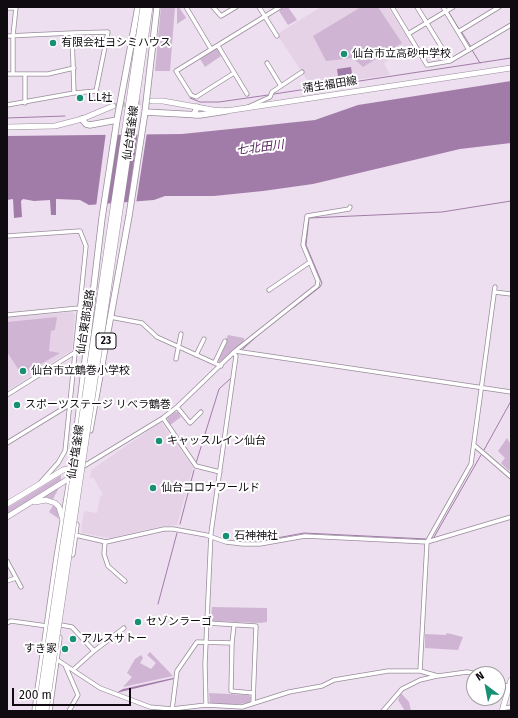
<!DOCTYPE html>
<meta charset="utf-8">
<style>
body{margin:0}
#map{position:relative;width:518px;height:718px;overflow:hidden;background:#eddfef;font-family:"Fira Sans",sans-serif}
canvas{display:block}
.frame{position:absolute;inset:0;border:8px solid #0f0b10;pointer-events:none}
.north{position:absolute;left:466px;top:666px;width:40px;height:40px;box-sizing:border-box;background:#fff;border:1px solid #9f9d9f;border-radius:50%;rotate:328deg;font-size:11px;font-weight:700;line-height:16px;text-align:center;color:#0f0b10}
.north::after{content:'';display:block;margin:auto;width:14px;height:18px;background:#189073;clip-path:polygon(50% 0,100% 100%,50% 72%,0 100%)}
.scale{position:absolute;left:12px;top:688px;width:119px;height:18px;box-sizing:border-box;border:2px solid #0f0b10;border-top:0;padding-left:5px;font-size:12px;line-height:14px;white-space:nowrap;color:#0f0b10;-webkit-text-stroke:3px #fff;paint-order:stroke}
</style>
<div id="map">
<canvas width="518" height="718"></canvas>
<div class="frame"></div>
<div class="north">N</div>
<div class="scale">200 m</div>
</div>
<script>
const ctx = document.querySelector('canvas').getContext('2d');
ctx.lineJoin = 'round';
function paint(path, color) { ctx.fillStyle = color; ctx.fill(path, 'evenodd'); }
const shape = rows => new Path2D(rows.map(r => 'M' + r).join(''));
function trace(path, color, width, dash) { ctx.strokeStyle = color; ctx.lineWidth = width; ctx.lineCap = dash ? 'butt' : 'round'; ctx.setLineDash(dash || []); ctx.stroke(path); }
function write(font, color, halo, rows, align = 'center') {
  ctx.font = font + ' "Fira Sans","Noto Sans JP",sans-serif'; ctx.lineWidth = 4; ctx.setLineDash([]); ctx.textBaseline = 'middle'; ctx.strokeStyle = halo; ctx.fillStyle = color; for (const [text, x, y, turn = 0] of rows) {
    ctx.save(); ctx.translate(x, y); ctx.rotate((+turn || 0) * Math.PI / 180); ctx.textAlign = isNaN(turn) ? turn : align; if (halo) ctx.strokeText(text, 0, 0); ctx.fillText(text, 0, 0); ctx.restore();
  }
}
const built = shape([
 [321,7,388,7,412,45,384,63,390,75,311,86,277,34],
 [72,312,75,315,72,350,7,391,7,317],
 [161,422,193,467,177,525,159,527,110,538,82,533,81,530,84,511,97,513,100,497,103,494,93,477,90,479,91,470]
]);
const green = shape([
 [161,7,175,7,170,71,155,71],
 [177,7,179,7,186,18,177,24],
 [284,7,288,7,297,20,288,25,279,11],
 [361,7,378,7,402,43,363,67,353,58,326,61,313,36],
 [217,48,221,56,205,67,200,59],
 [57,317,55,330,51,331,49,351,60,353,22,375,7,352,7,322],
 [228,335,244,338,244,341,220,362,217,361],
 [175,412,178,412,181,417,170,425,167,418],
 [507,438,511,445,511,468,509,471,501,463,505,458,498,451],
 [61,475,61,480,7,514,7,508],
 [60,486,53,499,42,497],
 [54,504,58,509,59,519,49,512],
 [212,607,267,608,267,622,259,623,213,621,211,619],
 [447,633,463,637,458,650,425,648,425,634,446,635],
 [150,652,173,676,123,687,132,677,127,673,135,659,141,655,143,658,140,663,151,669,156,663,147,655],
 [209,693,249,695,251,698,250,703,228,705,210,703],
 [401,693,409,702,411,711,405,711,398,700]
]);
const water = shape([
 [351,67,352,74,338,76,337,69],
 [511,81,511,143,460,149,313,184,263,191,214,196,165,196,154,200,89,205,80,200,56,199,56,215,51,215,50,200,34,201,23,199,21,201,22,217,14,218,13,199,7,200,7,136,182,134,250,127,315,120,358,105],
 [173,678,174,679,116,693,123,689]
]);
const pier = shape([
 [106,132,118,132,107,206,96,207],
 [138,132,147,132,136,204,128,204]
]);
const stream = shape([
 [448,11,459,29],
 [461,31,471,47],
 [472,50,480,63],
 [274,94,511,58],
 [190,98,200,102,219,102,268,95],
 [7,118,65,116],
 [293,308,320,287,322,283,306,245,309,218,442,212,511,201],
 [243,349,259,334],
 [484,450,511,401],
 [196,463,219,389,230,379],
 [180,524,194,470],
 [433,539,481,455],
 [266,540,304,533,427,539],
 [158,604,177,533]
]);
const secondaryTunnel = shape([
 [113,106,150,101]
]);
const street = shape([
 [186,7,211,49],
 [213,7,221,16,236,7],
 [259,7,277,36],
 [392,7,427,65,450,61,511,25],
 [417,7,450,61],
 [443,7,469,50],
 [7,8,16,8],
 [458,32,499,7],
 [408,34,453,7],
 [7,36,72,33,108,32,96,91,74,93,72,33],
 [218,46,247,94],
 [267,63,281,86],
 [234,73,196,97,191,95,176,71,280,7],
 [7,74,48,74,74,68],
 [13,74,13,36,16,7],
 [25,103,25,75],
 [7,105,74,93],
 [248,107,270,97,272,92,302,72],
 [7,236,80,231,86,246,65,451,58,463,41,482],
 [269,290,310,262],
 [494,292,511,294],
 [7,315,79,308],
 [110,317,142,323,157,337,221,366],
 [235,351,511,392],
 [196,355,204,339],
 [176,359,181,334],
 [215,362,225,341],
 [7,395,74,353],
 [177,407,190,423,201,412],
 [163,418,196,466,220,472],
 [7,443,69,405],
 [474,445,511,477],
 [84,466,163,418,177,407,235,351,317,286,318,281,303,245,307,216,349,209,350,207],
 [75,535,106,542,164,529,173,529,206,535,226,542,243,544,260,544,305,536,427,542,511,517],
 [105,542,104,554,108,566,125,581],
 [7,561,21,587],
 [7,581,16,578],
 [7,623,11,621,47,626],
 [207,623,256,626,253,703],
 [61,625,72,627,94,651],
 [232,643,231,691,253,693],
 [56,659,100,688,150,707,172,709,206,705,242,707,289,692,322,686,334,680,388,671,420,671,438,676,467,672,478,674],
 [65,665,78,695,69,711],
 [74,669,94,651,124,628],
 [420,671,427,542,471,464,495,287],
 [498,680,502,685,509,686],
 [206,705,205,664,211,533,236,356,234,353],
 [503,706,506,708,511,707],
 [172,710,177,671,197,642,232,643,234,625],
 [383,711,402,689,420,680,437,676]
]);
const secondary = shape([
 [152,101,163,101,213,110,226,111,511,68],
 [7,127,55,126,82,119,113,106],
 [35,502,46,500,55,503,59,507,63,520],
 [7,504,63,470,79,466],
 [7,517,73,476],
 [502,711,511,680]
]);
const primary = shape([
 [145,112,200,115,226,111],
 [194,115,197,107],
 [82,119,86,124,90,125,117,120],
 [90,430,129,216,145,112,157,7],
 [74,454,102,218,117,120,138,7],
 [72,554,76,525],
 [35,711,57,557,71,474],
 [49,711,59,638]
]);
const highwayBridge = shape([
 [39,711,144,7],
 [45,711,149,7]
]);
const markers = [
 [53,43,4,"#189073"],
 [344,54,4,"#189073"],
 [80,98,4,"#189073"],
 [23,371,4,"#189073"],
 [17,405,4,"#189073"],
 [159,441,4,"#189073"],
 [153,488,4,"#189073"],
 [226,536,4,"#189073"],
 [138,622,4,"#189073"],
 [73,639,4,"#189073"],
 [65,649,4,"#189073"]
];
const shields = [
 [106,341,20]
];
const shieldNames = [
 ["23",106,341]
];
const poiNames = [
 ["有限会社ヨシミハウス",61,43],
 ["仙台市立高砂中学校",352,54],
 ["L.L社",88,98],
 ["仙台市立鶴巻小学校",31,371],
 ["スポーツステージ リベラ鶴巻",25,405],
 ["キャッスルイン仙台",167,441],
 ["仙台コロナワールド",161,488],
 ["石神神社",234,536],
 ["セゾンラーゴ",146,622],
 ["アルスサトー",81,639],
 ["すき家",57,649,"right"]
];
const streetNames = [
 ["蒲生福田線",330,85,-9],
 ["仙台塩釜線",131,133,-82],
 ["仙台東部道路",86,322,-81],
 ["仙台塩釜線",76,452,-81]
];
const waterNames = [
 ["七北田川",260,148,-7]
];
paint(built, '#e5d2e7');
paint(green, '#d0b4d4');
paint(water, '#a27ca9');
paint(pier, '#eddfef');
trace(stream, '#a27ca9', 1);
trace(secondaryTunnel, '#ccbfce', 5, [5, 2.5]);
trace(street, '#998d9b', 5);
trace(secondary, '#998d9b', 6);
trace(primary, '#998d9b', 7);
trace(street, '#fff', 3.5);
trace(secondary, '#fff', 5);
trace(primary, '#fff', 5.5);
trace(highwayBridge, '#998d9b', 8, []);
trace(highwayBridge, '#fff', 7);
for (const [x, y, r, color] of markers) { const dot = new Path2D(); dot.arc(x, y, r, 0, 2 * Math.PI); ctx.fillStyle = color; ctx.fill(dot); trace(dot, '#fff', 1.5); }
for (const [x, y, w] of shields) { const box = new Path2D(); box.roundRect(x - w / 2, y - 8, w, 16, 3); ctx.fillStyle = '#fff'; ctx.fill(box); trace(box, '#0f0b10', 1); }
write('bold 10px', '#0f0b10', null, shieldNames);
write('11px', '#0f0b10', '#fff', poiNames, 'left');
write('11px', '#0f0b10', '#fff', streetNames);
write('italic 12px', '#572760', '#fff', waterNames);
</script>
